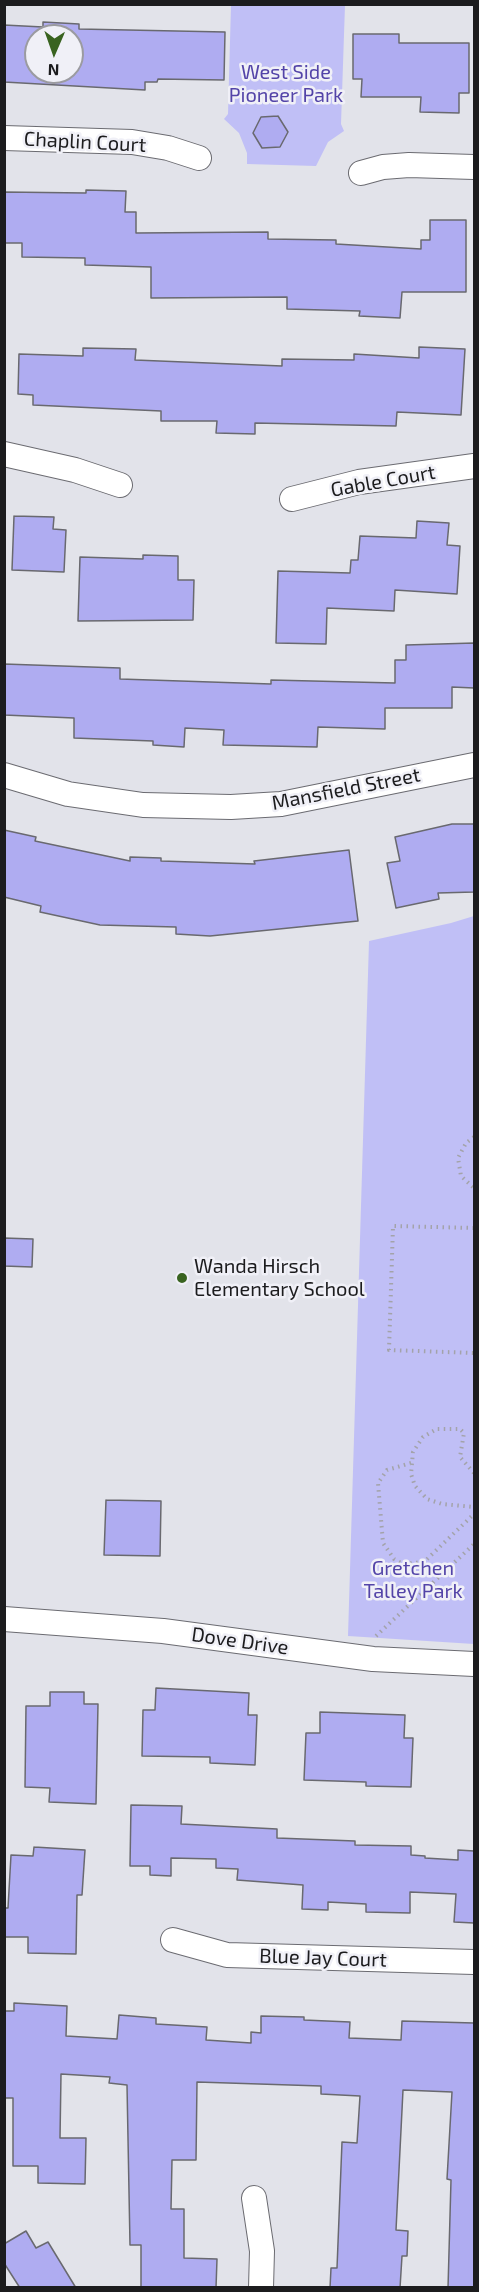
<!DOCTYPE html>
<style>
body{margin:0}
#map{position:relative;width:479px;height:2292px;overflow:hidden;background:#e2e3ea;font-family:"Exo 2",sans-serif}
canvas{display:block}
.frame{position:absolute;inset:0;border:6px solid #1c1c1e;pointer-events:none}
.north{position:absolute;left:24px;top:24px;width:60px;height:60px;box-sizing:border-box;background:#f0f0f7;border:2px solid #9b9ba0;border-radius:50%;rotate:182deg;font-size:16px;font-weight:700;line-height:24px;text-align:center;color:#1c1c1e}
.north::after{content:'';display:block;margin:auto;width:21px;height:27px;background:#396320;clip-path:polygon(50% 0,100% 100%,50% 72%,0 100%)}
</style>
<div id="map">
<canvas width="479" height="2292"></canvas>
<div class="frame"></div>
<div class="north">N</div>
</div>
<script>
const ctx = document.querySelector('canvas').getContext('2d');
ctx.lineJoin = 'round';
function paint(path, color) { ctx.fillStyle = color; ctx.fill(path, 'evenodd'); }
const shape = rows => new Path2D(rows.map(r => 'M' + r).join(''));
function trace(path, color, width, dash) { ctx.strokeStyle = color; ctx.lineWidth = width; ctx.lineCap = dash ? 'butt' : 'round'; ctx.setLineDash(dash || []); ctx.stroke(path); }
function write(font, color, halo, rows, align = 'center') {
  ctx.font = font + ' "Exo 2",sans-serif'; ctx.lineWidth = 5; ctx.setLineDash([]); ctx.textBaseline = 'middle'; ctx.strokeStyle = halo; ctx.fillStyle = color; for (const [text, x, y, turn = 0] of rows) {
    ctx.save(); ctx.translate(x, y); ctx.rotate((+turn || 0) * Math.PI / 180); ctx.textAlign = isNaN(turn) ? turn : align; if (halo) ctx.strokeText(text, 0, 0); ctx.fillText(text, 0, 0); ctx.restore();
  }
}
const green = shape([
 [231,5,345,5,341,124,344,131,328,142,316,166,247,164,247,153,239,133,224,119,228,114],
 [474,916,474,1644,348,1636,369,941,451,923]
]);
const building = shape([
 [43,22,79,24,79,29,225,32,224,80,158,79,157,82,145,82,145,90,4,82,4,25,43,27,43,22],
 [36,36,72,36,72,72,36,72,36,36],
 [353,34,399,34,399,43,469,43,469,93,459,93,459,113,420,112,421,97,361,97,362,79,353,79,353,34],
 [278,116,288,132,280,147,262,148,253,133,261,117,278,116],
 [86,190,126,191,125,212,136,212,136,233,268,232,268,239,336,240,336,244,421,249,421,240,430,240,430,220,466,220,466,292,402,292,400,318,359,316,360,311,287,309,287,297,151,298,151,267,85,265,85,258,22,257,22,243,4,243,4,192,86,193,86,190],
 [419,347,465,349,461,415,397,412,396,426,255,423,255,434,216,433,217,421,161,421,161,411,33,405,33,395,18,394,19,354,83,356,83,348,136,349,135,360,282,366,282,359,354,360,354,354,419,358,419,347],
 [14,516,54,517,53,529,66,530,64,572,12,570,14,516],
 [417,521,449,523,447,545,460,546,457,594,395,590,394,611,327,608,326,644,276,643,278,571,350,573,351,560,358,560,360,536,416,538,417,521],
 [143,555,178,556,178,580,194,580,193,620,78,621,80,557,143,559,143,555],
 [474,643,474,688,452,687,452,708,385,708,385,729,318,727,317,747,223,745,224,730,185,728,184,747,153,745,153,741,74,738,74,718,4,715,4,664,120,668,120,679,271,684,271,680,395,683,395,660,406,660,406,645,474,643],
 [452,824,474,824,474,892,438,893,439,899,396,908,387,863,400,861,395,837,452,824],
 [4,830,36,837,35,841,130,861,130,857,161,858,161,861,255,864,254,861,349,850,358,921,210,936,176,934,176,927,100,925,40,912,41,906,4,897,4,830],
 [4,1238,33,1239,32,1267,4,1266,4,1238],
 [106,1500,161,1501,160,1556,104,1555,106,1500],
 [156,1688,249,1693,248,1715,257,1715,255,1765,210,1763,210,1757,142,1756,143,1710,155,1710,156,1688],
 [50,1692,84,1692,84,1704,98,1704,96,1804,49,1802,50,1788,25,1787,26,1706,50,1706,50,1692],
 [320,1712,405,1715,404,1738,413,1738,411,1787,366,1786,366,1782,304,1780,306,1733,320,1733,320,1712],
 [131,1805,182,1806,181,1824,277,1829,277,1838,355,1841,355,1845,411,1846,411,1855,425,1856,425,1858,458,1860,458,1850,474,1851,474,1923,454,1922,456,1894,410,1892,410,1913,366,1912,366,1904,328,1902,328,1910,302,1909,303,1885,237,1880,238,1869,216,1868,216,1859,171,1858,171,1876,150,1875,150,1866,130,1866,131,1805],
 [34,1847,85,1850,82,1895,77,1895,76,1954,28,1953,28,1937,4,1937,4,1908,8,1908,11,1855,33,1856,34,1847],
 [14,2003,67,2006,66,2036,117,2039,119,2015,156,2018,156,2024,207,2027,206,2040,251,2043,251,2032,261,2033,261,2016,304,2017,304,2020,350,2022,349,2038,401,2040,402,2021,474,2023,474,2288,448,2288,451,2180,447,2179,452,2092,403,2090,396,2230,408,2231,407,2256,402,2256,400,2288,330,2288,331,2268,337,2268,342,2142,357,2143,360,2096,321,2094,321,2086,197,2082,196,2160,172,2160,171,2209,184,2209,184,2258,217,2259,216,2288,141,2288,141,2245,130,2245,127,2085,109,2083,110,2077,61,2074,60,2138,86,2138,85,2184,38,2183,38,2166,13,2166,13,2098,4,2098,4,2011,14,2011,14,2003],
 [26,2231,36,2248,48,2242,76,2288,20,2288,4,2263,4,2244,26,2231]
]);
const path = shape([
 [474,1137,466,1143,458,1158,461,1176,474,1188],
 [474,1228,393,1226,389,1350,474,1353],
 [411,1463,387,1470,378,1483,383,1543,394,1559,403,1564,424,1562,474,1514],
 [474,1473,460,1457,464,1433,460,1429,437,1429,423,1437,413,1452,411,1474,415,1486,427,1499,442,1504,474,1507],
 [376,1636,474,1544]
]);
const minor = shape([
 [4,138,132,142,168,148,199,158],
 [361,173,383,167,409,165,474,167],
 [4,454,75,470,120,485],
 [292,499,359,482,474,466],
 [4,775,68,794,143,805,231,807,281,804,474,765],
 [4,1619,163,1631,373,1659,474,1664],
 [173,1940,227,1955,474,1962],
 [254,2198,262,2251,261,2288]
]);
const markers = [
 [182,1278,6,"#396320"]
];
const parkNames = [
 ["West Side",286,72],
 ["Pioneer Park",286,95],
 ["Gretchen",413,1568],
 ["Talley Park",413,1591]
];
const streetNames = [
 ["Chaplin Court",85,142,3],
 ["Gable Court",383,481,-10],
 ["Mansfield Street",346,789,-11],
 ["Dove Drive",240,1641,8],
 ["Blue Jay Court",323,1958,2]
];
const poiNames = [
 ["Wanda Hirsch",194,1266],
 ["Elementary School",194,1289]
];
paint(green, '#c0bff6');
paint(building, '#afacf1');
trace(building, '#69696f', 1.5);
trace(minor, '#6b6b71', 26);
trace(path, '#a3a3a9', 4, [1.5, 4.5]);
trace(minor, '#fff', 24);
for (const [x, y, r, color] of markers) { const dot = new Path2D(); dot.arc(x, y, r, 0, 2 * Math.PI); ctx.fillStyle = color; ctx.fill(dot); trace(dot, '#f0f0f7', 2); }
write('20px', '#5344a8', '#f0f0f7', parkNames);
write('20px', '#1c1c1e', '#f0f0f7', streetNames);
write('20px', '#1c1c1e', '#f0f0f7', poiNames, 'left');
</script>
